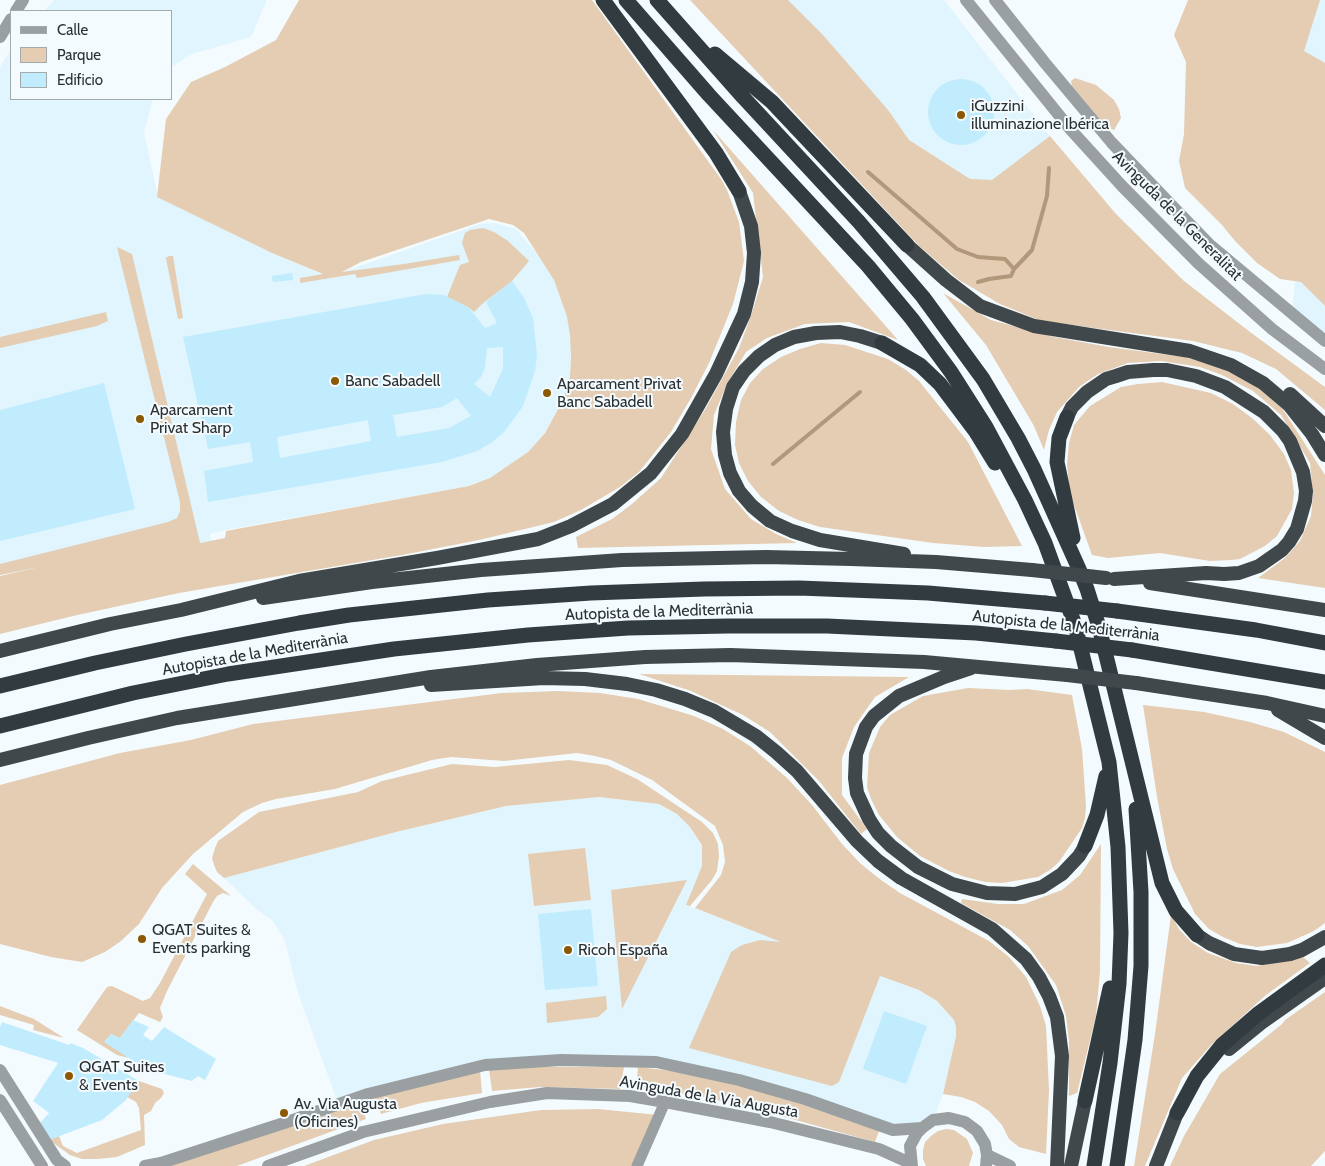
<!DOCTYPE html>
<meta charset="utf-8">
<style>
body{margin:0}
#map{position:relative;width:1325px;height:1166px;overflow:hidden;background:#f4fbfe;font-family:Cabin,sans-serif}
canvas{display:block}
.legend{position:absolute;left:10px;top:10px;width:162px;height:90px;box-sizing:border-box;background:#f4fbfe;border:1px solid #a4aaac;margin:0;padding:6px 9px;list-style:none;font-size:15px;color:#2c3032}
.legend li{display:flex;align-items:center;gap:10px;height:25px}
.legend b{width:25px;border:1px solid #a4aaac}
</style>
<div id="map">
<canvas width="1325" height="1166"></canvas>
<ul class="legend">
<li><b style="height:6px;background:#9a9fa1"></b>Calle</li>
<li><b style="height:14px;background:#e4cdb2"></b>Parque</li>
<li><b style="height:14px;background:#c0ecfd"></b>Edificio</li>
</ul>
</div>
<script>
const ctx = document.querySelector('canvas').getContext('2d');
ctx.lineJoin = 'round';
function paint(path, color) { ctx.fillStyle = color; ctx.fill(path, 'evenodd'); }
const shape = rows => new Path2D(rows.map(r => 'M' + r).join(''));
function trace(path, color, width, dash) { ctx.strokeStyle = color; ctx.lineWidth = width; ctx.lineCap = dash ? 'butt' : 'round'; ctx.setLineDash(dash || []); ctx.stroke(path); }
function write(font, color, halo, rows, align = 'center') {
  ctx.font = font + ' Cabin,sans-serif'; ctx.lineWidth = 4; ctx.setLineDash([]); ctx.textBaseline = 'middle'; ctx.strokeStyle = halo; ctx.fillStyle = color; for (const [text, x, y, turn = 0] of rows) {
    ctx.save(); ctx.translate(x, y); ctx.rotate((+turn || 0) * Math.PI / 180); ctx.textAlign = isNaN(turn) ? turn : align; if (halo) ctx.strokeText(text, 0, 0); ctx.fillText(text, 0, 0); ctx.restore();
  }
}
const built = shape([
 [54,0,267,0,251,37,192,54,171,67,171,11,44,11],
 [785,0,944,0,1050,136,960,209],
 [1315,0,1325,0,1325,78,1295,55],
 [11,49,11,99,153,99,144,133,158,197,272,253,324,275,340,273,480,224,495,223,516,229,539,256,554,280,568,321,571,341,570,376,564,398,545,432,528,452,508,466,490,478,469,486,225,530,210,534,211,541,199,543,59,563,0,575,0,67],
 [1325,195,1325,341,1292,315,1300,223],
 [599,797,659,804,677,814,690,827,702,845,702,867,686,905,789,945,919,990,937,1001,954,1020,956,1027,956,1036,943,1094,933,1120,893,1130,656,1062,485,1065,338,1103,298,993,285,941,273,921,255,908,224,878,396,832,506,806]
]);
const green = shape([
 [299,0,592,0,721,179,727,190,739,222,744,261,733,304,709,363,691,398,671,432,639,472,620,487,581,510,554,522,479,540,402,555,179,593,73,616,0,634,0,576,39,567,0,575,0,564,168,522,177,518,180,511,180,502,117,247,132,254,200,543,225,538,226,531,469,486,490,478,528,452,545,433,564,398,570,376,571,357,570,335,567,317,554,280,524,233,513,225,489,219,361,262,342,272,404,264,459,255,460,260,357,278,355,274,300,283,300,278,323,274,272,253,157,197,166,119,191,82,225,67,276,40],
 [690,0,788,0,823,35,888,110,909,140,970,179,992,180,1050,136,1116,214,1184,281,1250,332,1325,387,1325,410,1276,369,1242,353,1193,341,1041,321,1000,304,959,280,919,246],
 [1188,0,1320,0,1304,51,1325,63,1325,306,1301,282,1280,279,1257,263,1235,241,1222,225,1185,188,1179,161,1184,134,1186,62,1174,35],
 [1075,78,1096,85,1114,100,1119,109,1121,118,1114,130,1106,127,1072,86,1071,81],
 [713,130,898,340,849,322,805,324,767,338,746,352,727,384,714,415,711,449,725,489,751,519,776,534,797,543,578,548,576,537,612,519,632,504,661,478,706,408,739,348,751,316,763,277,753,193],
 [483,228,494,232,508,241,529,261,512,281,482,304,474,312,468,307,447,297,460,265,469,262,462,243,465,233,470,230],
 [169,256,173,256,183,318,178,319,166,258],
 [943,293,991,320,1054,337,1109,347,1184,357,1217,365,1252,383,1282,408,1325,475,1325,588,1258,578,1285,558,1300,541,1311,516,1313,495,1310,463,1281,415,1253,391,1222,375,1200,367,1161,361,1128,363,1098,374,1079,387,1057,412,1049,430,1044,450,1034,426,986,345],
 [106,312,108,321,97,326,0,348,0,337],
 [821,343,845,345,888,359,906,370,919,381,968,442,1022,546,984,547,933,543,820,527,798,520,779,511,761,497,748,481,739,463,735,445,736,422,741,400,750,383,763,369,781,357,800,349],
 [1162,382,1211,393,1233,404,1252,418,1270,435,1284,454,1291,470,1294,493,1292,509,1277,536,1265,546,1240,559,1231,560,1210,561,1160,553,1108,558,1092,555,1070,494,1067,465,1069,443,1074,425,1090,406,1121,387,1138,384],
 [639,674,909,677,875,697,854,727,842,758,842,795,867,829,861,834,819,781,770,732,743,715,691,691],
 [968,688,1010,690,1027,689,1072,695,1082,749,1086,806,1085,818,1082,828,1059,862,1050,870,1038,877,1002,883,985,882,965,877,949,871,920,856,897,837,879,815,871,799,867,787,869,753,880,727,890,715,923,696],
 [558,691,600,693,638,699,694,716,723,729,750,746,787,778,812,805,842,844,861,864,881,880,900,893,989,941,1009,957,1026,977,1040,1006,1046,1026,1049,1090,1046,1154,1019,1147,1009,1139,1002,1125,989,1111,975,1102,961,1097,943,1094,956,1036,956,1027,954,1020,937,1001,919,990,880,976,839,1082,832,1086,689,1048,731,952,742,945,760,940,781,942,695,908,721,875,725,862,723,845,715,826,652,780,611,760,595,756,577,753,504,761,451,757,432,760,335,789,276,799,262,803,243,812,193,854,162,888,139,924,121,941,105,952,82,962,51,957,0,944,0,785,120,753,191,740,253,724,502,693],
 [1143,705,1204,712,1250,722,1284,732,1325,752,1325,923,1314,931,1287,943,1257,947,1240,944,1223,937,1209,929,1195,914,1173,869,1167,849,1157,797],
 [569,760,607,765,637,779,702,822,713,833,718,844,719,856,717,871,712,880,690,906,686,905,702,866,702,845,690,827,677,814,659,804,599,797,506,806,396,832,224,878,217,872,214,865,212,858,215,848,218,841,259,812,358,792,382,781,452,764,495,767],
 [1101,844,1100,971,1096,1016,1077,1093,1069,1096,1069,1041,1066,1016,1056,985,1028,946,1010,930,961,903,962,899,998,904,1024,904,1062,890,1080,875],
 [585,848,591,900,534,906,528,854],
 [193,864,231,896,223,893,217,896,213,902,167,991,160,1008,163,1017,160,1022,139,1013,120,1038,111,1034,105,1041,129,1058,117,1055,77,1030,107,987,112,986,143,1001,150,998,160,983,207,894,185,874],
 [687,880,622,1009,611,890],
 [1171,915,1179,929,1191,942,1208,953,1236,963,1257,966,1303,957,1310,963,1266,995,1212,1044,1182,1078,1145,1166,1134,1166,1155,1034],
 [1325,992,1325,1151,1311,1166,1170,1166,1184,1136,1220,1074,1282,1024,1285,1020],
 [606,996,607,1009,598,1017,547,1023,546,1003],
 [0,1006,34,1019,64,1038,33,1030,34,1025,0,1015],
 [529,1067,624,1067,620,1089,540,1087,492,1091,489,1069],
 [638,1067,673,1071,725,1082,784,1098,879,1131,875,1142,745,1106,693,1095,636,1089],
 [480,1070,482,1093,421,1103,381,1114,374,1096],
 [139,1081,162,1089,164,1093,161,1098,155,1103,151,1111,144,1115,145,1145,117,1157,97,1159,82,1159,70,1155,49,1140,59,1136,63,1146,77,1153,141,1130,139,1108,136,1102,127,1097],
 [360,1102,366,1119,237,1166,163,1166],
 [598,1109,658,1115,637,1166,304,1166,374,1140,443,1124,541,1110],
 [946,1129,954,1130,967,1139,973,1153,969,1166,926,1166,923,1159,923,1150,925,1142,931,1136,938,1131]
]);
const stream = shape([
 [868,172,957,249,978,257,1005,259,1014,269],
 [978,282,989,279,1011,276,1014,269,1032,250,1047,196,1049,168],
 [773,464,860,392]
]);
const building = shape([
 '928 112a33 33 0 1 1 66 0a33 33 0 1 1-66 0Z',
 [292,273,293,280,273,282,272,276],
 [512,281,524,298,533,318,537,355,535,371,523,406,504,432,491,443,477,451,442,462,208,502,204,471,253,462,252,453,250,442,208,449,183,337,426,294,443,295,468,307,485,328,497,323,486,302],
 [503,347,503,369,490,397,474,384,481,377,485,367,487,348],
 [457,398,471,416,467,418,449,428,397,437,393,415,442,407],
 [368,420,371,441,280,458,277,437],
 [104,383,135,509,0,541,0,410],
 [591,909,598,986,545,990,538,914],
 [884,1011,927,1026,906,1084,863,1069],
 [133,1020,149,1027,143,1035,152,1041,164,1027,216,1059,205,1080,198,1076,192,1081,157,1072,155,1075,104,1042,111,1034,120,1038],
 [2,1022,69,1045,70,1043,83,1048,139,1081,125,1101,102,1120,49,1140,40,1123,49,1113,33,1101,58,1063,0,1045,0,1027]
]);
const pedestrian = shape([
 [637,1166,665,1102]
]);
const minor = shape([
 [16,11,23,0],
 [0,37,11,19],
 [0,1070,57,1160,65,1166]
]);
const tertiary = shape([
 [966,0,1071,130,1122,186,1198,263,1272,329,1325,369],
 [995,0,1045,63,1112,143,1174,208,1209,244,1325,341],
 [0,1100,42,1166],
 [987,1155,1010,1166],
 [145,1166,161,1163,287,1122,368,1094,485,1065,561,1060,656,1062,739,1080,805,1099,893,1130,922,1128],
 [268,1166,363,1132,490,1102,547,1093,630,1096,665,1102,770,1122,879,1149,910,1163],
 [912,1166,910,1146,917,1133,922,1128,933,1120,949,1118,965,1122,977,1131,985,1144,987,1155,986,1166]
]);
const trunk = shape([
 [907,245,946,280,980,306,1034,326,1190,351,1231,365,1263,383,1289,405,1312,434,1325,455],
 [882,343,860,336,840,332,816,333,794,337,775,345,759,356,744,371,733,387,726,409,723,432,725,455,730,473,739,491,752,506,770,521,792,531,820,540,904,554],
 [1290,394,1325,426],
 [1067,417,1072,407,1087,392,1106,379,1116,376,1128,372,1153,370,1167,370,1196,376,1225,387,1264,412,1283,431,1290,441,1303,472,1306,491,1305,501,1297,529,1289,542,1282,550,1259,566,1239,573,1224,574,1206,573,1114,579],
 [1150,583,1325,610],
 [263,598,372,582,481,570,622,560,766,557,851,559,936,562,1032,570],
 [0,651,110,624,181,610,299,581,437,558,538,539,571,526,613,504,651,473,682,434,716,374,744,314,752,282,754,253,751,226,739,191],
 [971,668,944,677,899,696,874,716,866,727,856,754,855,778,857,793,869,819,878,833,891,846,918,867,952,884,987,893,1015,894,1042,887,1062,874,1079,856,1085,846],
 [1136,683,1267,703,1325,716],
 [431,685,544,678,585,679,627,684,656,690,685,699,714,711,756,736,776,752,797,771,857,841,878,861,901,878,992,929,1026,959,1039,977,1049,996,1057,1017,1062,1056,1057,1166],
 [1278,710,1325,738],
 [0,760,88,738,177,718,431,677,537,665,645,657,730,655,924,662,1067,675],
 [1197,935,1209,943,1234,954,1262,958,1290,954,1302,950,1325,937],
 [1229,1049,1261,1023,1325,978],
 [1071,1166,1085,1101],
 [1156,1166,1177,1113,1183,1103]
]);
const motorway = shape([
 [603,0,716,153,739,191],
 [626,0,709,95,868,266,912,319,951,372,986,427,1025,500,1045,543,1075,625,1109,762,1118,847,1121,933,1119,984,1110,1063,1094,1166],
 [657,0,743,97,859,222,923,297,983,379,1018,438,1034,469,1079,569,1087,589,1099,627,1162,883,1176,911,1197,935],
 [715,54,772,102,907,245],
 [882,343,920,365,940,384,976,432,995,463],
 [1067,417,1059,438,1057,462,1073,538],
 [1117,611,1256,630,1325,643],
 [1132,650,1325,682],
 [0,686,95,663,186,644,299,623,349,615,488,600,591,593,704,589,799,588,928,593,1045,603],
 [0,726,133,693,228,674,394,649,528,635,628,628,728,626,827,626,976,633,1056,641],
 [1085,846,1097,815,1106,776],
 [1085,1101,1110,988],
 [1177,1113,1197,1076,1222,1045,1259,1013,1325,965],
 [1117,1166,1135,1040,1141,966,1141,892,1136,809]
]);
const trunkBridge = shape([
 [1032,570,1106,578],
 [1067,675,1136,683]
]);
const motorwayBridge = shape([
 [1045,603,1117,611],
 [1056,641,1132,650]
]);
const markers = [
 [961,115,5,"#8b5903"],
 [335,381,5,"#8b5903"],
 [547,393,5,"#8b5903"],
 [140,419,5,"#8b5903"],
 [142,939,5,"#8b5903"],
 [568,950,5,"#8b5903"],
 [69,1076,5,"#8b5903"],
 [284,1113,5,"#8b5903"]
];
const poiNames = [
 ["iGuzzini",971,106],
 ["illuminazione Ibérica",971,124],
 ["Banc Sabadell",345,381],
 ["Aparcament Privat",557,384],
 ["Banc Sabadell",557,402],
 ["Aparcament",150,410],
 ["Privat Sharp",150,428],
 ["QGAT Suites &",152,930],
 ["Events parking",152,948],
 ["Ricoh España",578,950],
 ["QGAT Suites",79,1067],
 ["& Events",79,1085],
 ["Av. Via Augusta",294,1104],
 ["(Oficines)",294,1122]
];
const streetNames = [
 ["Avinguda de la Generalitat",1177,216,45],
 ["Autopista de la Mediterrània",659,612,-2],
 ["Autopista de la Mediterrània",1066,626,6],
 ["Autopista de la Mediterrània",255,654,-10],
 ["Avinguda de la Via Augusta",709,1097,10]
];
paint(built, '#e0f5fd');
paint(green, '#e4cdb2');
trace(stream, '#b1987b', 4);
paint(building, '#c0ecfd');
trace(pedestrian, '#9a9fa1', 11);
trace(minor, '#9a9fa1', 12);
trace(tertiary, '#9a9fa1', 12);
trace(trunk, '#40484c', 14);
trace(motorway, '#323c40', 15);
trace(trunkBridge, '#40484c', 14);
trace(motorwayBridge, '#323c40', 15);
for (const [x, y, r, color] of markers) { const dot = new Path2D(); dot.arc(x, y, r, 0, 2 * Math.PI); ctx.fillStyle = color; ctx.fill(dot); trace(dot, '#f4fbfe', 2); }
write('16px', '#2c3032', '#f4fbfe', poiNames, 'left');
write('16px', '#2c3032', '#f4fbfe', streetNames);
</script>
